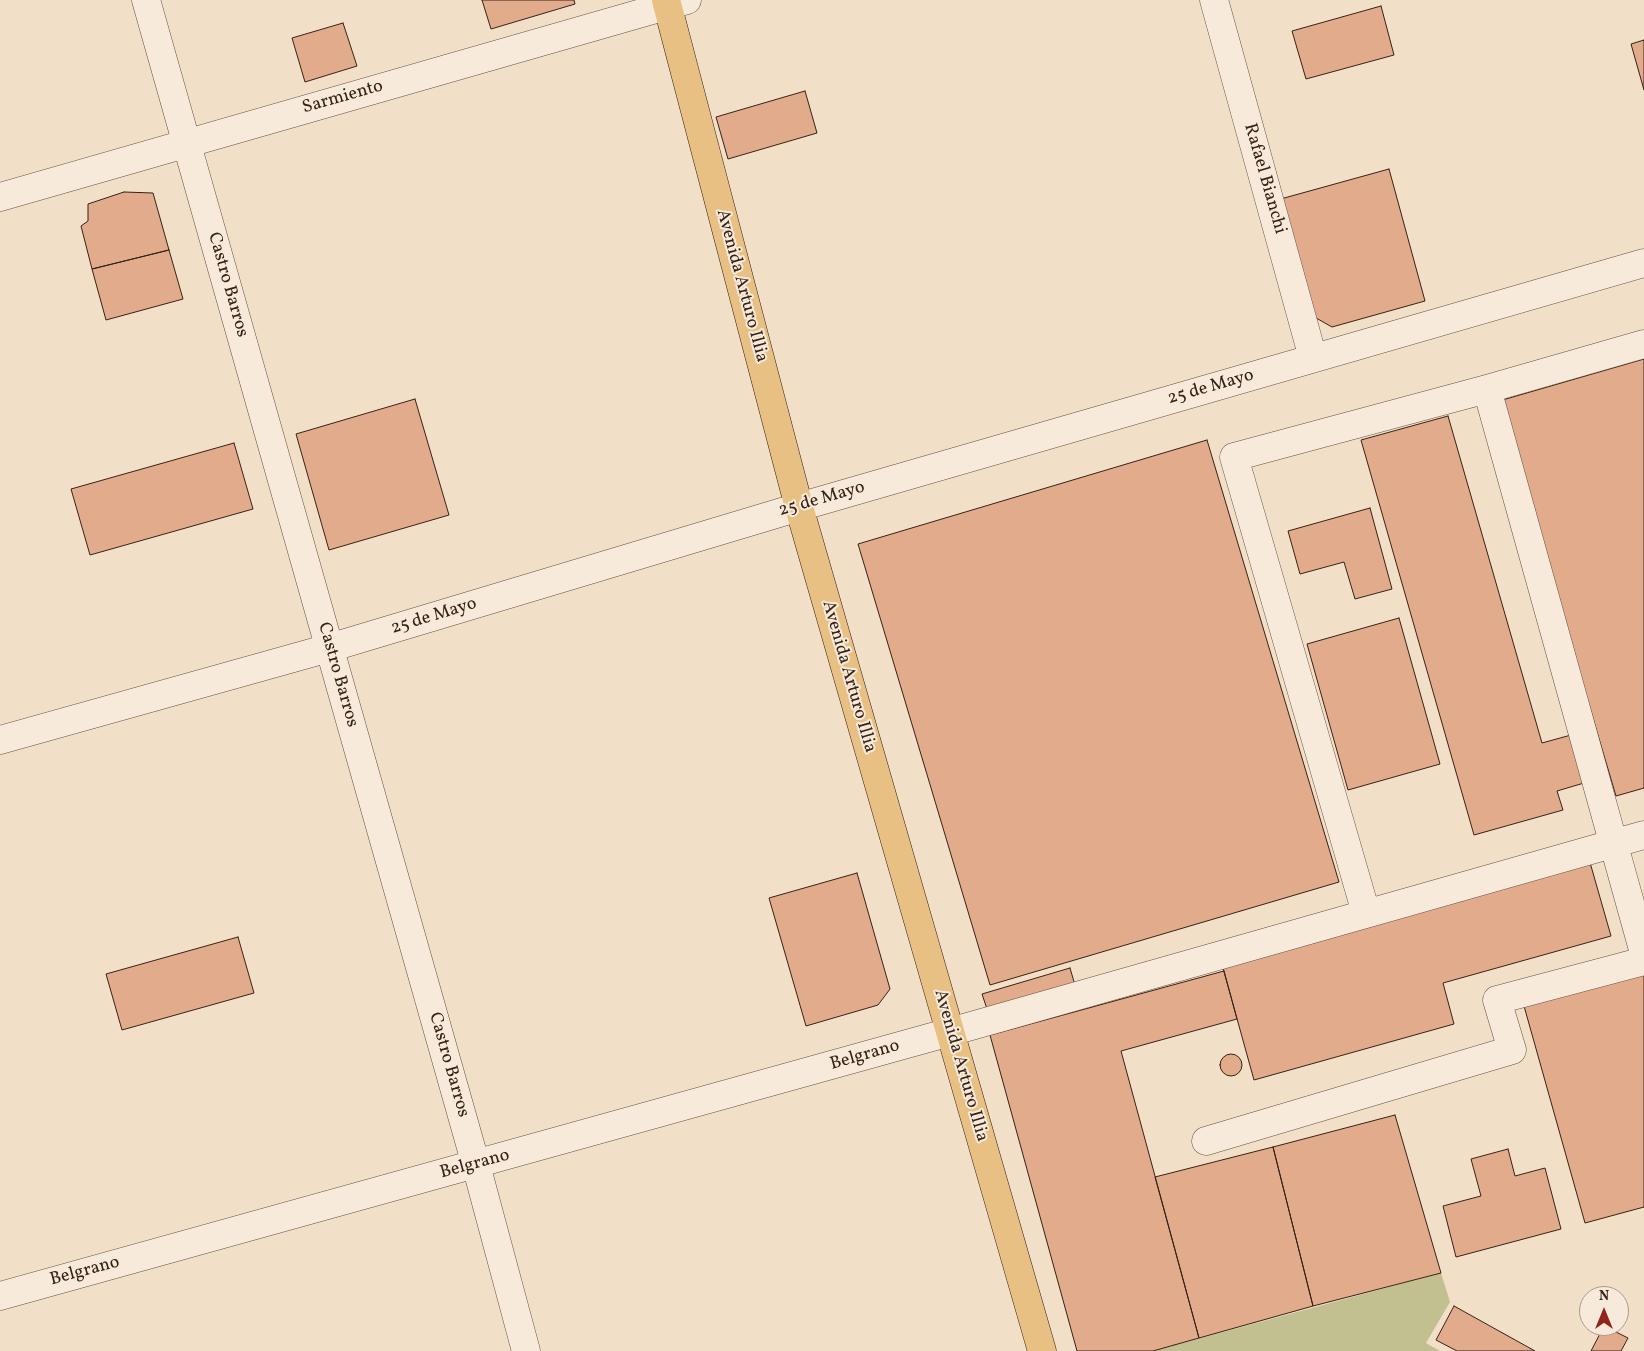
<!DOCTYPE html>
<style>
body{margin:0}
#map{position:relative;width:1644px;height:1351px;overflow:hidden;background:#f2dfc7;font-family:Vollkorn,serif}
canvas{display:block}
.north{position:absolute;left:1579px;top:1286px;width:50px;height:50px;box-sizing:border-box;background:#f7eadb;border:1px solid #aa9a8c;border-radius:50%;rotate:0deg;font-size:14px;font-weight:700;line-height:20px;text-align:center;color:#362116}
.north::after{content:'';display:block;margin:auto;width:18px;height:22px;background:#8f2418;clip-path:polygon(50% 0,100% 100%,50% 72%,0 100%)}
</style>
<div id="map">
<canvas width="1644" height="1351"></canvas>
<div class="north">N</div>
</div>
<script>
const ctx = document.querySelector('canvas').getContext('2d');
ctx.lineJoin = 'round';
function paint(path, color) { ctx.fillStyle = color; ctx.fill(path, 'evenodd'); }
const shape = rows => new Path2D(rows.map(r => 'M' + r).join(''));
function trace(path, color, width, dash) { ctx.strokeStyle = color; ctx.lineWidth = width; ctx.lineCap = dash ? 'butt' : 'round'; ctx.setLineDash(dash || []); ctx.stroke(path); }
function write(font, color, halo, rows, align = 'center') {
  ctx.font = font + ' Vollkorn,serif'; ctx.lineWidth = 4; ctx.setLineDash([]); ctx.textBaseline = 'middle'; ctx.strokeStyle = halo; ctx.fillStyle = color; for (const [text, x, y, turn = 0] of rows) {
    ctx.save(); ctx.translate(x, y); ctx.rotate((+turn || 0) * Math.PI / 180); ctx.textAlign = isNaN(turn) ? turn : align; if (halo) ctx.strokeText(text, 0, 0); ctx.fillText(text, 0, 0); ctx.restore();
  }
}
const green = shape([
 [1441,1273,1450,1302,1426,1343,1440,1351,1153,1351]
]);
const building = shape([
 [482,0,574,0,575,4,491,29,482,0],
 [1381,6,1394,55,1306,79,1292,31,1381,6],
 [343,23,357,66,305,82,292,38,343,23],
 [1644,40,1644,90,1631,44,1644,40],
 [805,91,817,133,728,159,716,117,805,91],
 [1389,169,1425,301,1332,327,1309,314,1277,200,1389,169],
 [124,192,153,193,169,250,92,269,81,226,88,221,88,204,124,192],
 [169,250,183,299,106,320,92,269,169,250],
 [1644,359,1644,788,1616,796,1499,401,1644,359],
 [415,399,449,515,329,550,296,434,415,399],
 [1448,416,1542,743,1571,735,1584,783,1557,791,1563,810,1474,835,1361,440,1448,416],
 [1207,440,1339,882,990,985,858,544,1207,440],
 [234,443,253,509,90,555,71,489,234,443],
 [1370,508,1392,589,1355,599,1344,562,1300,574,1288,531,1370,508],
 [1399,618,1440,764,1348,790,1307,644,1399,618],
 [1589,859,1611,936,1443,983,1454,1024,1254,1080,1221,961,1589,859],
 [857,873,890,989,878,1005,806,1026,769,898,857,873],
 [238,937,254,993,122,1030,106,974,238,937],
 [1070,968,1077,992,990,1018,982,994,1070,968],
 [1224,971,1237,1019,1121,1051,1199,1338,1153,1351,1077,1351,990,1035,1224,971],
 [1644,973,1644,1207,1585,1223,1524,1006,1644,973],
 '1220 1065a11 11 0 1 1 22 0a11 11 0 1 1-22 0Z',
 [1395,1115,1441,1273,1313,1306,1273,1147,1395,1115],
 [1273,1147,1313,1306,1199,1338,1155,1177,1273,1147],
 [1508,1149,1515,1176,1545,1168,1561,1229,1456,1257,1443,1206,1481,1196,1471,1159,1508,1149],
 [1454,1306,1535,1351,1457,1351,1436,1340,1454,1306],
 [1604,1326,1628,1338,1621,1351,1591,1351,1604,1326]
]);
const minor = shape([
 [146,0,476,1165,526,1351],
 [1214,0,1313,358],
 [0,197,687,0],
 [1487,389,1644,953],
 [0,740,329,648,799,507,1644,263],
 [1366,913,1234,457,1487,389,1644,344],
 [1206,1141,1512,1050,1497,1000,1644,961],
 [0,1296,950,1032,1644,835]
]);
const major = shape([
 [666,0,799,507,1042,1351]
]);
const streetNames = [
 ["Sarmiento",343,98,-16],
 ["Rafael Bianchi",1264,179,74],
 ["Castro Barros",227,285,74],
 ["Avenida Arturo Illia",741,286,75],
 ["25 de Mayo",1211,388,-16],
 ["25 de Mayo",822,500,-16],
 ["25 de Mayo",434,617,-17],
 ["Castro Barros",337,675,74],
 ["Avenida Arturo Illia",848,677,74],
 ["Belgrano",865,1056,-16],
 ["Castro Barros",448,1065,74],
 ["Avenida Arturo Illia",960,1066,74],
 ["Belgrano",475,1165,-15],
 ["Belgrano",85,1272,-15]
];
paint(green, '#c2c091');
paint(building, '#e2ac8c');
trace(building, '#362116', 1);
trace(minor, '#655042', 29);
trace(major, '#362116', 29);
trace(minor, '#f7eadb', 28);
trace(major, '#e9c084', 28);
write('18px', '#362116', '#f7eadb', streetNames);
</script>
